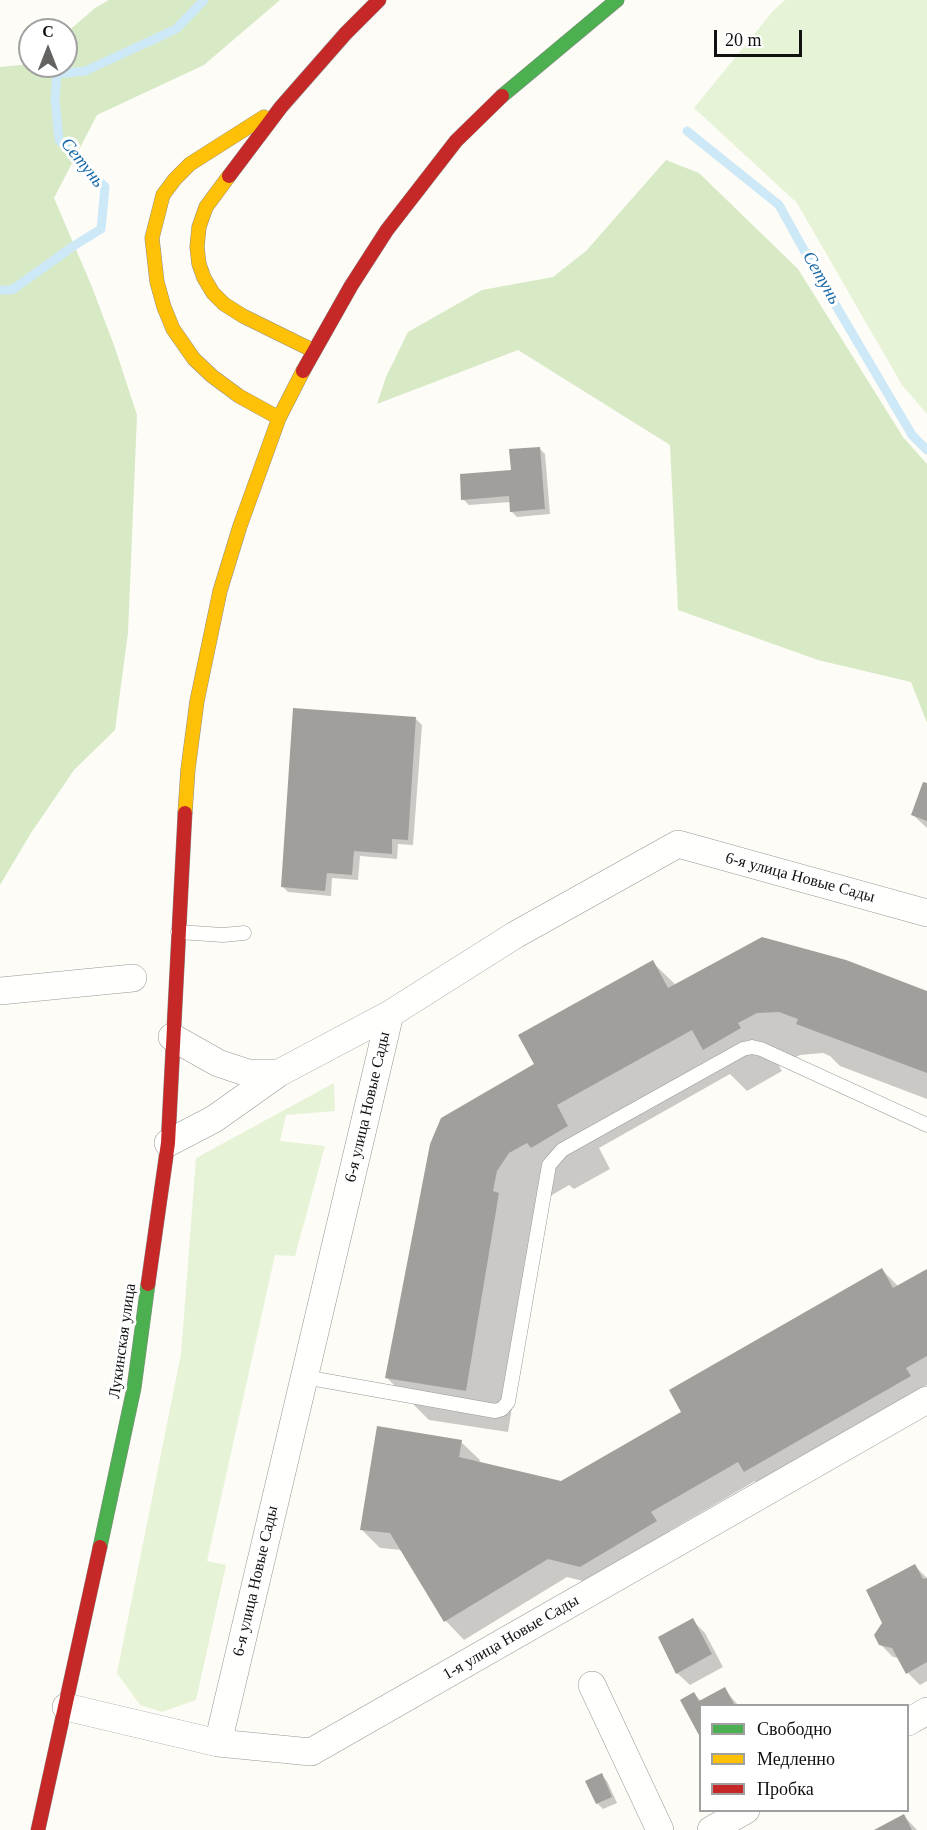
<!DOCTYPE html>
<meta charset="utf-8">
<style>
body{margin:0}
#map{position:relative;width:927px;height:1830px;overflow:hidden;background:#fdfcf7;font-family:Georgia,serif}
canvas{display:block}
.legend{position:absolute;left:699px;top:1704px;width:210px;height:108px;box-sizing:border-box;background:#fff;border:2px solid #a0a0a0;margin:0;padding:8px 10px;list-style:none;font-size:18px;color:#111}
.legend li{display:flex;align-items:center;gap:12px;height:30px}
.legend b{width:30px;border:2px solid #a0a0a0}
.north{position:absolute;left:18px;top:18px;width:60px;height:60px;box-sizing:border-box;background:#fff;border:2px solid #a0a0a0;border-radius:50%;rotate:0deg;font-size:16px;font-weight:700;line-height:24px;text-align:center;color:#111}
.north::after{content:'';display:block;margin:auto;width:21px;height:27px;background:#646362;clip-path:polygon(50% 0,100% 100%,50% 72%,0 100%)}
.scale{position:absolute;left:714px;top:30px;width:88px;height:27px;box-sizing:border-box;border:3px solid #111;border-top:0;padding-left:8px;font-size:18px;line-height:21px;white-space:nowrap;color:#111;-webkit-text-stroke:4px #fff;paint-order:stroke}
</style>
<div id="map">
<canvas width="927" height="1830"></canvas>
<ul class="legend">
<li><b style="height:8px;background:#4caf50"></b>Свободно</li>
<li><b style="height:8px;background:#ffc107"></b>Медленно</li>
<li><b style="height:8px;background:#c62828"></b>Пробка</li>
</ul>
<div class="north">С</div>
<div class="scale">20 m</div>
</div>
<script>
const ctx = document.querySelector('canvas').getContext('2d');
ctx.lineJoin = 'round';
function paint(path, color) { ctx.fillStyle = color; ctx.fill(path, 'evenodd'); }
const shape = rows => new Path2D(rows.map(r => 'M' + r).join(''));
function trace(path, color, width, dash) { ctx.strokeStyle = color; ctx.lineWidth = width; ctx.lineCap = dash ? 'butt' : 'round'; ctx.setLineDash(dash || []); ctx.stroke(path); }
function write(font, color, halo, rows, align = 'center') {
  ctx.font = font + ' Georgia,serif'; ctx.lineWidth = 6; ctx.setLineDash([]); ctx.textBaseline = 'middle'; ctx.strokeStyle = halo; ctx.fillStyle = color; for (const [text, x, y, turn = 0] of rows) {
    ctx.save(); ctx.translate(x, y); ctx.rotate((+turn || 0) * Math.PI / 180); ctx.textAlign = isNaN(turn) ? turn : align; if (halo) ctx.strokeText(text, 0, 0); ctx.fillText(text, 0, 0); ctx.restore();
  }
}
const green = shape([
 [785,0,927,0,927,414,902,385,797,203,694,108,773,11],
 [334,1083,335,1111,286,1115,280,1141,325,1146,295,1256,275,1255,207,1561,226,1565,196,1700,162,1712,140,1705,117,1673,181,1354,196,1158]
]);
const forest = shape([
 [109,0,280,0,204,65,97,115,54,198,92,287,115,348,137,415,128,633,115,730,74,770,31,833,0,885,0,67,30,64,30,66,66,66,66,33,95,8],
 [666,160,699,173,798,269,903,437,927,464,927,723,911,682,818,660,678,610,670,445,518,350,377,404,386,377,408,332,482,290,553,277,586,251]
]);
const shadow = shape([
 [539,448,545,454,550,514,517,517,511,511,511,502,469,505,463,499,512,472],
 [416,719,422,725,413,845,398,844,397,859,360,856,358,880,332,878,331,896,288,892,282,886],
 [927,785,927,828,912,814],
 [652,962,676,985,927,993,927,1099,840,1066,830,1056,823,1053,800,1055,779,1066,782,1071,747,1091,730,1074,599,1148,610,1169,574,1189,569,1185,552,1195,538,1214,540,1237,508,1432,429,1420,386,1377,536,1064],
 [882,1270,899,1287,927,1271,927,1385,923,1387,927,1393,763,1490,755,1481,669,1531,674,1540,599,1585,567,1577,464,1640,446,1621,402,1550,380,1548,361,1529,461,1442,480,1460,479,1463,561,1483,683,1413],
 [915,1566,927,1578,927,1681,920,1685,908,1673,899,1658,893,1657,880,1644],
 [692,1620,705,1633,723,1667,690,1685,677,1673],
 [724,1689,739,1706,700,1706,700,1734,682,1701,694,1694,702,1702],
 [601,1775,607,1781,617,1803,603,1809,597,1803],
 [904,1816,917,1830,877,1830]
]);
const stream = shape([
 [687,131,779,205,815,270,912,435,927,450],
 [0,290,12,290,72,247,101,229,105,187,59,140,55,98,57,74,85,71,176,29,204,0]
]);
const building = shape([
 [540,447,545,509,510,512,509,496,461,500,460,474,511,470,509,449],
 [293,708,416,717,408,840,392,839,392,854,354,851,352,875,327,873,325,891,281,887],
 [923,782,927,783,927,821,911,815],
 [762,937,846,960,927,991,927,1073,796,1024,798,1019,779,1012,757,1013,738,1023,741,1028,703,1050,692,1030,557,1105,568,1126,531,1148,527,1143,509,1153,497,1171,493,1191,499,1193,466,1391,385,1378,430,1144,441,1118,534,1064,518,1035,653,960,668,988],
 [882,1268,893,1288,927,1269,927,1356,906,1368,911,1376,744,1472,738,1462,651,1512,657,1521,580,1567,548,1559,444,1622,390,1533,360,1530,377,1426,462,1440,459,1457,561,1481,681,1412,669,1390],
 [915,1564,923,1579,927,1578,927,1662,906,1674,892,1648,879,1645,874,1635,882,1623,866,1590],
 [693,1618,712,1654,676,1674,658,1637],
 [725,1687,735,1706,700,1706,700,1737,680,1700,694,1692,699,1701],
 [602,1773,612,1797,596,1804,585,1781],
 [904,1814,912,1830,874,1830]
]);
const lane = shape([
 [178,932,223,935,244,933],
 [304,1377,495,1411,502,1409,508,1402,549,1165,562,1150,743,1049,752,1047,761,1049,927,1125]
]);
const street = shape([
 [0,991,133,978],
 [172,1037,218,1063,248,1073,279,1073],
 [168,1143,214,1119,279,1073,390,1014,515,935,678,844,927,913],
 [592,1685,660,1830],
 [66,1707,218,1743,311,1752,927,1400],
 [908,1722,927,1711],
 [218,1743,390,1014],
 [711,1830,746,1810]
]);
const fast = shape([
 [502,96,617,0],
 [100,1547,134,1388,148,1284]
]);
const slow = shape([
 [264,117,190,164,175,179,163,195,152,238,157,282,164,307,173,329,194,359,212,376,239,396,279,418],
 [229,176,206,207,199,227,197,247,199,264,204,278,213,293,224,304,243,316,314,351],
 [185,813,188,769,197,701,220,591,240,526,279,418,303,371]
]);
const jam = shape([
 [229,176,281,107,346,33,379,0],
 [303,371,351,286,387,230,456,141,502,96],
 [148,1284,168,1143,185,813],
 [38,1830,100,1547]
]);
const streetNames = [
 ["6-я улица Новые Сады",800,878,15],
 ["6-я улица Новые Сады",368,1107,-77],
 ["Лукинская улица",123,1341,-82],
 ["6-я улица Новые Сады",256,1581,-77],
 ["1-я улица Новые Сады",511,1638,-30]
];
const waterNames = [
 ["Сетунь",82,163,51],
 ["Сетунь",821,278,60]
];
paint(green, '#e7f3d7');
paint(forest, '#d8eac5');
paint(shadow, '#0003');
trace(stream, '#cde8f7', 9);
paint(building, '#a19f9c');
trace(lane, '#979795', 15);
trace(street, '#979795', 28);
trace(fast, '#8e8d8b', 15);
trace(slow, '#8e8d8b', 15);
trace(jam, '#8e8d8b', 15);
trace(lane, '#fffffe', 14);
trace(street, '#fffffe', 27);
trace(fast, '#4caf50', 14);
trace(slow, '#ffc107', 14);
trace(jam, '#c62828', 14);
write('16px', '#111', '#fff', streetNames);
write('italic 18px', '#1768a6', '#fff', waterNames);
</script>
